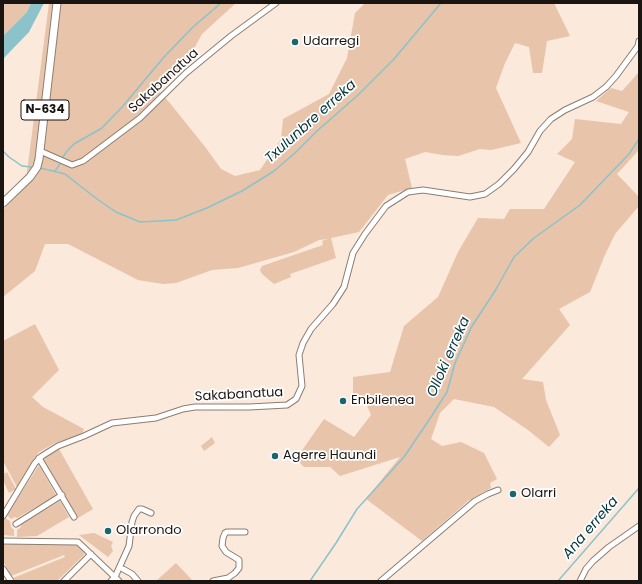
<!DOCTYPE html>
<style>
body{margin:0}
#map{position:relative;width:642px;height:584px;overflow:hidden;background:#fbe9dc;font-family:Poppins,sans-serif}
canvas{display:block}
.frame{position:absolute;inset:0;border:4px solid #1b1511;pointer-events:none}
</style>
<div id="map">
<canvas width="642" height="584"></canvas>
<div class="frame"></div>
</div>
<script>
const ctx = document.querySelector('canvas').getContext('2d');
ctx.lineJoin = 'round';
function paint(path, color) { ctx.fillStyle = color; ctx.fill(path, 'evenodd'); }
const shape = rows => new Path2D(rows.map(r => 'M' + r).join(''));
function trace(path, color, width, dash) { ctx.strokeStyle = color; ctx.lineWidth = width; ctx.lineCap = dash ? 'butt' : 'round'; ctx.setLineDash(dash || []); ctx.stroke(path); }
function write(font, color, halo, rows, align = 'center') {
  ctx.font = font + ' Poppins,sans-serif'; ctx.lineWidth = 3.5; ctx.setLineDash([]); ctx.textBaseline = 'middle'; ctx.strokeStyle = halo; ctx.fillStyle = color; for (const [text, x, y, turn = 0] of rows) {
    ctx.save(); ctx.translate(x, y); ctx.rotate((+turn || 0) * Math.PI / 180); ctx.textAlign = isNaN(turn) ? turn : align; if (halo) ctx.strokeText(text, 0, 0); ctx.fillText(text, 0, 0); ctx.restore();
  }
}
const green = shape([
 [3,3,31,3,27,12,3,36],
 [49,3,236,3,202,34,184,67,157,89,169,102,206,148,221,169,235,176,260,170,281,139,283,119,329,94,347,58,355,13,365,3,554,3,570,36,547,41,542,73,533,73,529,47,515,43,505,63,496,88,521,143,491,150,480,149,458,156,443,155,425,152,405,159,412,188,388,195,359,232,331,238,336,258,290,274,291,277,274,284,262,274,260,270,262,266,323,245,322,241,328,239,319,240,294,252,238,268,212,270,176,283,163,284,138,280,68,244,45,244,35,271,3,297,3,210,25,187],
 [639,72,639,150,617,174,639,197,639,206,615,234,604,257,590,292,559,309,570,325,522,379,543,382,546,400,560,435,549,447,528,430,494,407,454,399,440,413,431,439,442,446,461,442,484,453,497,479,490,483,491,488,468,501,422,541,366,499,400,457,340,476,330,467,304,467,296,459,324,419,354,437,371,415,363,396,353,398,353,377,390,372,404,326,438,297,458,252,478,218,504,219,510,209,544,209,575,162,557,154,572,139,575,119,621,124,629,112,596,101,611,88,622,91],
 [35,324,59,370,32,397,43,407,84,429,82,435,55,443,39,452,31,463,17,487,3,461,3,341],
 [212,437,215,443,204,451,201,446],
 [59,449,93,509,78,518,44,461,45,456],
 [39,465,56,495,17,518,15,517,11,519,7,515],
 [7,472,16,489,9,493,3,480,3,474],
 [60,501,69,517,37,536,17,537,17,530,20,528,22,524],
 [5,518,10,521,11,527,14,530,14,536,3,535,3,522],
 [94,533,113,542,111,546,113,551,108,557,79,535],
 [76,543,85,550,84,555,57,581,16,581,13,578,65,557,64,555,11,576,3,561,3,544],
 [176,563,193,581,156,581]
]);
const water = shape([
 [31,3,44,3,29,32,3,59,3,36,27,12]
]);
const stream = shape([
 [3,151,9,157,22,166,31,167],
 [63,157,67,151,74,144,102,128,123,106,164,57,193,27,221,3],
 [40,168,65,174,97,199,116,212,140,222,176,220,207,208,242,191,274,171,295,153,317,131,358,95,394,59,441,3],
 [55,171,60,164],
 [310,581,336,543,357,509,404,457,431,417,447,392,455,363,472,326,495,291,514,257,534,238,580,205,629,154,639,139],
 [558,581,639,488]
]);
const minor = shape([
 [40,151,72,165,83,161,140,118,186,73,231,36,276,3],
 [39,458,74,517],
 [3,516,35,463,42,456,58,446,84,436,112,423,156,418,183,409,195,407,249,407,287,405,296,399,302,386,299,355,303,343,311,329,333,304,344,287,353,253,365,234,386,206,408,192,423,190,470,197,485,194,499,184,514,169,528,152,540,131,551,119,565,110,593,97,606,87,616,76,638,46,639,41],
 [16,524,62,495],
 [3,541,78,542,119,581],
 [3,569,11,581],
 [123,569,132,574,138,581],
 [64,581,91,554],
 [111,581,115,577,129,546,132,522,134,516,139,509,142,509,151,513],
 [213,581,228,578,235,573,239,568,239,560,226,552,222,546,223,538,225,533,227,532,245,532],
 [381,581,475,501,488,494,498,490],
 [580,581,586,569,593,561,609,547,639,526]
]);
const highway = shape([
 [3,203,30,177,37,167,39,159,57,3]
]);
const markers = [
 [295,42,4,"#1a666f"],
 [343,401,4,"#1a666f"],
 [275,456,4,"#1a666f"],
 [513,494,4,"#1a666f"],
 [108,531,4,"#1a666f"]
];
const shields = [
 [45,110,48]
];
const shieldNames = [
 ["N-634",45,110]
];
const poiNames = [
 ["Udarregi",303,42],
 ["Enbilenea",351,401],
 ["Agerre Haundi",283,456],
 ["Olarri",521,494],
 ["Olarrondo",116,531]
];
const streetNames = [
 ["Sakabanatua",164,81,-42],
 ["Sakabanatua",239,395,-3]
];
const waterNames = [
 ["Txulunbre erreka",311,122,-42],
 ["Olloki erreka",449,357,-66],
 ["Ana erreka",591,528,-49]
];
paint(green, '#e7c4aa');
paint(water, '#8cc2c9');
trace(stream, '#8cc2c9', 1.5);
trace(minor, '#8d7d71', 7);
trace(highway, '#8d7d71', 9);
trace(minor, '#fff', 5);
trace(highway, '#fff', 7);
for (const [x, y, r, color] of markers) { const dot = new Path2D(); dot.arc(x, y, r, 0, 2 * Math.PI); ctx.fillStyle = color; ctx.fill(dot); trace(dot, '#fff', 1.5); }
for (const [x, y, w] of shields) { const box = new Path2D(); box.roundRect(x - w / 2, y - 10, w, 20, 3); ctx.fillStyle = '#fff'; ctx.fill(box); trace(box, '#1b1511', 1); }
write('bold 12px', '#1b1511', null, shieldNames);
write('13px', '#1b1511', '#fff', poiNames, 'left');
write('13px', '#1b1511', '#fff', streetNames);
write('italic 14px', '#00363c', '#fff', waterNames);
</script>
